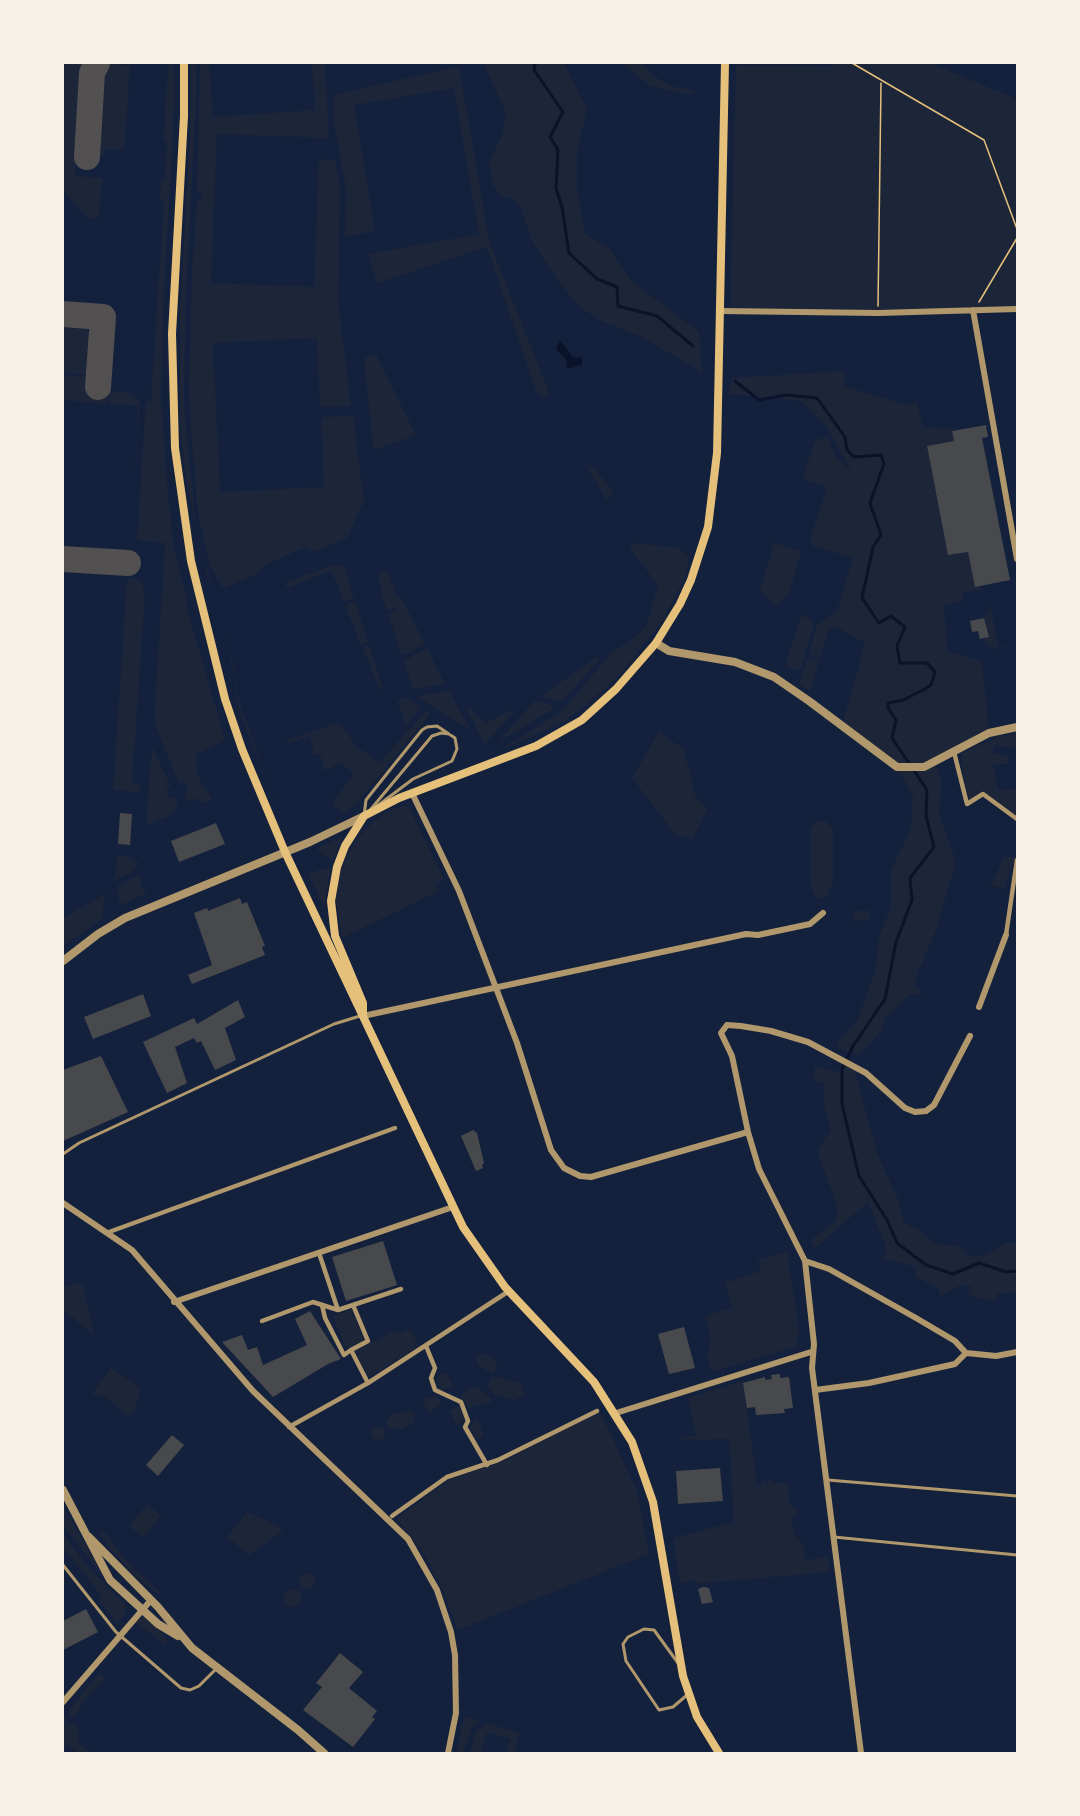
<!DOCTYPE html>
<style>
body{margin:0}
#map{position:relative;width:1080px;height:1816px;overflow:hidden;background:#14213d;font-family:Helvetica,sans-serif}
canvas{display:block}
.frame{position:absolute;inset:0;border:64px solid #f6f1e7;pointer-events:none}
</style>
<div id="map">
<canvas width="1080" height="1816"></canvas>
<div class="frame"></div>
</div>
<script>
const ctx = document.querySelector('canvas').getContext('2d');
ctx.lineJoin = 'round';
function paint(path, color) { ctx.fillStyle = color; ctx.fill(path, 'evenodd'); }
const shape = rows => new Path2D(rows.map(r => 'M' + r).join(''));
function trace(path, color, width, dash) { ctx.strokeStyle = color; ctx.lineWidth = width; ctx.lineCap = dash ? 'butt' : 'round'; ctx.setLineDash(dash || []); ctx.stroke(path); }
const green = shape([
 [63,63,93,63,89,73,83,157,76,157,75,176,102,178,99,216,95,219,87,218,63,190],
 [168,63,174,63,175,97,162,330,161,399,168,495,174,549,186,595,187,608,225,740,197,754,196,767,201,782,213,799,201,803,199,798,188,802,186,799,184,794,188,791,185,782,179,784,154,721,165,543,137,540,146,401,151,401,164,200,160,199,161,180,165,179,167,141,164,141],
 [191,63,196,63,196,102,186,291,184,405,195,517,206,567,213,585,207,576,194,517,184,465,180,428,180,314,190,137],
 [200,63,209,63,213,117,315,110,312,63,325,63,329,138,217,134,211,283,314,287,319,159,335,160,340,188,338,301,351,406,320,407,317,338,213,343,220,492,324,487,321,417,353,416,364,501,347,538,313,552,304,548,267,564,253,576,223,588,210,567,198,513,191,432,189,381,192,272,197,201,201,200,202,193,197,192],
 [483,63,564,63,587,109,577,152,577,190,585,234,609,248,631,281,699,332,702,372,644,338,597,319,578,305,558,281,530,237,522,211,514,199,501,196,493,185,489,163,503,132,506,112],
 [623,63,643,64,654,76,671,86,698,91,689,94,650,86],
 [835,63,930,63,1017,99,1017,309,730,311,736,65,834,66],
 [105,64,130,65,125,140,123,150,104,150,103,157,96,157,90,152,96,75,98,67],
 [459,66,489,241,550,395,542,398,540,393,537,394,487,247,377,283,368,254,479,234,454,88,354,105,375,231,345,237,346,188,334,123,334,95],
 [63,322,82,324,91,335,88,375,63,373],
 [376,354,416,435,376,449,373,447,364,358],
 [845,371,844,386,906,405,917,402,923,427,952,429,954,441,927,446,948,555,968,552,975,587,981,586,982,589,962,593,963,600,944,606,947,651,982,661,989,733,934,762,942,781,939,814,953,852,955,865,936,930,916,977,915,984,922,994,909,995,886,1017,881,1031,859,1056,837,1047,840,1039,858,1019,876,967,879,937,890,909,891,870,911,828,913,796,897,767,842,726,865,643,834,626,829,630,820,658,809,655,817,625,837,611,853,558,813,546,810,540,827,487,805,479,806,476,803,475,816,440,828,436,835,456,852,472,827,427,801,401,728,394,732,378],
 [63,375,88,377,88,387,108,389,107,404,63,400],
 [109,391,131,393,140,400,135,477,138,406,109,404],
 [587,466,596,470,613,492,607,501],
 [634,543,679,548,688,556,687,573,663,620,621,674,580,710,558,725,500,750,562,711,611,653,633,639,646,627,658,585,631,550,631,545],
 [774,543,801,551,790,591,776,606,760,591],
 [335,564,344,567,354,598,344,602,331,570,287,588,285,583],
 [383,571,387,572,398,597,401,597,425,644,405,655,401,654,389,615,399,607,387,610,380,590,383,589,377,579],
 [133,577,142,584,145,595,132,783,140,784,139,792,113,790,127,580],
 [355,601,368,642,361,645,345,605],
 [988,605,990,605,998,646,1005,645,1004,647,992,649,986,644,984,638,989,636,983,616,989,614],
 [801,615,811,619,814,626,800,671,785,666],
 [223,626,234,667,237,697,280,813,237,705,233,670],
 [369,645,383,689,380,690,362,647],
 [427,648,445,684,413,689,404,661],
 [597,657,599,659,564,700,558,701,541,696],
 [808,657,819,661,810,692,799,684],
 [449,691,469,727,468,729,416,696],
 [407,697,421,708,406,726,397,701],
 [534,701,552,705,553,709,497,743],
 [468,707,486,723,510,710,514,712,485,744,467,710],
 [426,711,431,713,354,806,343,814,332,803,354,774,341,763,324,771,320,754,314,755,310,736,289,743,288,741,282,742,333,724,341,724,355,745,379,763],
 [659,732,684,749,695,795,707,809,693,839,675,834,632,778],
 [1017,734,1017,749,994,745,993,753,1009,756,1008,764,993,764,998,790,1017,789,1017,815,986,793,980,793,969,801,962,767,962,753,1000,736],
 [152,746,171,787,166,789,170,798,175,797,178,806,169,816,150,824,146,823],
 [404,806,409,807,444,880,435,884,439,891,342,938,336,899,339,878,346,857,357,839,372,823,389,810],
 [824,820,833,829,833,880,826,901,826,897,818,898,818,902,810,885,810,832,814,823],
 [343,836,333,861,319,852,317,848],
 [117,856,131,857,139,863,132,872,115,880],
 [1004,857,1015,857,1004,890,991,885],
 [321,869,330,869,324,907,309,874],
 [139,875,141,885,147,893,121,905,119,901,118,885],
 [105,894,102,919,63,946,63,918],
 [854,911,870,911,870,919,854,921],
 [843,1063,855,1071,877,1153,898,1199,904,1223,919,1230,934,1243,960,1247,966,1251,967,1256,986,1255,1006,1243,1017,1242,1017,1292,997,1294,996,1300,982,1299,967,1294,972,1286,959,1286,940,1296,939,1289,916,1277,915,1267,883,1258,887,1249,868,1202,815,1248,811,1240,837,1220,837,1205,817,1151,831,1130,824,1106,824,1083,814,1080,815,1066,837,1072],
 [787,1251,799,1330,797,1346,712,1372,707,1358,711,1338,705,1316,732,1308,725,1283,761,1271,758,1260],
 [75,1282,83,1285,94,1336,63,1309,63,1284,68,1288],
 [351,1309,365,1341,346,1349,333,1316],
 [410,1329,419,1346,369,1377,355,1351,396,1330,398,1334],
 [484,1353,494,1359,497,1368,492,1374,479,1366,476,1360,478,1355],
 [111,1368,141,1388,134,1413,128,1417,107,1398,92,1394],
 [446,1372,454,1386,441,1391,436,1378],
 [492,1377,499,1377,521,1384,524,1395,514,1400,494,1394,487,1386],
 [743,1381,757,1484,760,1485,761,1481,765,1481,767,1485,769,1480,772,1480,774,1484,784,1482,788,1486,790,1505,799,1511,792,1519,794,1535,801,1541,804,1548,804,1560,828,1557,830,1572,705,1583,696,1583,694,1579,680,1584,673,1538,734,1522,729,1439,678,1440,696,1435,688,1398],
 [476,1386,492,1399,491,1402,468,1408,460,1395],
 [437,1395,442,1403,429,1413,422,1400],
 [459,1406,465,1420,457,1425,449,1411],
 [411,1411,415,1415,414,1422,403,1429,389,1428,386,1422,391,1414],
 [601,1414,637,1491,649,1554,458,1630,442,1589,424,1554,396,1519,450,1479,501,1462,569,1427],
 [478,1420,484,1436,478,1440,469,1426],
 '371 1433a7 7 0 1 1 14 0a7 7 0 1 1-14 0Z',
 [63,1504,67,1512,106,1580,63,1525],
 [147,1504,161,1516,143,1537,129,1526],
 [247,1512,277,1525,283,1531,249,1555,227,1537],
 [103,1530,129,1564,160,1592,158,1594,136,1577,113,1552,100,1535],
 [63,1533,85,1564,126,1605,126,1613,117,1623,100,1602,101,1595,63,1547],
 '299 1581a8 8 0 1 1 16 0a8 8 0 1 1-16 0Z',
 '284 1598a9 9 0 1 1 18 0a9 9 0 1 1-18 0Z',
 [140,1617,145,1617,164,1634,163,1636,168,1641,165,1645,135,1622],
 [99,1673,105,1678,90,1693,72,1720,68,1711],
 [65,1714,69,1724,74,1724,79,1732,78,1742,91,1753,78,1753,67,1744,63,1748],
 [464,1717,480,1721,472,1728,463,1753,456,1753],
 [487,1723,520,1733,514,1753,506,1753,510,1739,487,1732,480,1753,471,1753,475,1732]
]);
const water = shape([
 [560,340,573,357,582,358,582,365,567,369,566,360,556,349]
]);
const stream = shape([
 [535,63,534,70,563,112,550,137,558,150,556,188,562,207,569,253,597,279,617,287,618,306,657,316,693,346],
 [735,381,759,400,786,395,817,398,845,437,847,450,854,457,881,455,884,464,870,503,881,535,873,547,862,598,879,623,891,616,905,627,897,646,900,663,927,663,935,672,931,685,925,689,903,700,888,703,888,708,896,720,892,738,927,790,926,816,934,847,910,878,912,900,896,942,885,999,853,1046,842,1069,842,1104,859,1176,887,1220,897,1243,926,1265,953,1274,979,1263,1006,1272,1017,1271]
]);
const taxiway = shape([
 [87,157,92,73,97,63],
 [63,314,103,317,98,387],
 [63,559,128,563]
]);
const building = shape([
 [986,425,988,437,982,438,1010,580,975,587,968,552,948,555,927,446,954,441,952,431],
 [984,618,989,637,980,639,978,631,972,632,970,621],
 [120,813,132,814,130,845,118,844],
 [216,823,225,844,179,862,171,841],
 [240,898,242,904,247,902,265,946,262,947,265,955,192,984,188,975,212,965,194,913,207,908,208,911],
 [143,994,151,1016,93,1039,84,1017],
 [238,1000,245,1017,225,1028,236,1060,215,1070,201,1041,197,1043,194,1038,175,1047,187,1083,167,1093,143,1042,194,1018,197,1024],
 [101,1056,128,1112,63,1141,63,1070],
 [473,1130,477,1133,484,1163,482,1165,483,1168,476,1171,461,1136],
 [383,1241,397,1285,346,1301,332,1257],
 [310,1311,341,1359,328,1364,273,1397,222,1342,242,1335,248,1350,257,1347,263,1365,307,1345,295,1319],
 [684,1327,695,1368,669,1374,658,1334],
 [780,1374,780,1378,789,1377,793,1408,784,1409,785,1413,756,1415,755,1407,747,1408,743,1383,765,1377,765,1380,772,1379,771,1375],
 [172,1435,184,1445,158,1476,146,1465],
 [720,1468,723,1501,678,1504,676,1471],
 [703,1587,709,1588,713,1602,702,1604,698,1589],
 [86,1609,98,1632,63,1650,63,1621],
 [340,1653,363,1672,349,1688,377,1711,372,1717,375,1719,353,1747,303,1710,322,1687,316,1683]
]);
const path = shape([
 [852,63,984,140,1017,229],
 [979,302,1017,238],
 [878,306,881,83]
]);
const service = shape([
 [437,726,455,738,457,749,452,761,413,779,364,816,366,800,397,761,422,730,427,727,437,726],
 [371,809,432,736,441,733,449,734],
 [63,1154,79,1143,334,1024,360,1016],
 [828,1480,1017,1496],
 [834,1537,1017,1555],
 [63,1565,116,1632,181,1688,190,1690,199,1686,216,1669],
 [678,1663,654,1630,644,1629,628,1637,623,1644,626,1661,659,1710,673,1707,687,1695]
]);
const pedestrian = shape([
 [954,752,967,804,983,794,1017,819],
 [1006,935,1017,860],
 [109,1232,395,1128],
 [319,1253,338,1310],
 [322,1305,325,1318,344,1355,351,1350],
 [353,1305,368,1341,351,1350,368,1383],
 [262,1321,313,1302,338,1310,401,1289],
 [426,1346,435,1368,431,1378,435,1390,461,1402,468,1421,465,1427,487,1465],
 [289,1427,368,1383,509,1291],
 [392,1516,447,1477,498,1460,597,1411]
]);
const minor = shape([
 [973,310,1017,559],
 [721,311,878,313,1017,309],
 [412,793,459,891,517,1043,551,1150,564,1168,580,1176,591,1177,748,1132],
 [979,1007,1006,935],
 [363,1016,746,934,758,935,810,924,823,913],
 [63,1203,132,1250,253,1391,408,1539,437,1590,451,1632,455,1655,456,1713,448,1753],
 [805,1261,829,1269,916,1318,955,1341,966,1353,996,1356,1017,1352],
 [174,1302,453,1207],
 [815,1390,869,1383,955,1364,966,1353],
 [616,1413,811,1352],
 [63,1702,151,1600],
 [861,1753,812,1368,814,1344,805,1261,759,1169,748,1132,732,1056,721,1033,727,1025,741,1026,771,1031,808,1042,866,1073,905,1108,915,1112,926,1111,934,1105,970,1036]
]);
const tertiary = shape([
 [656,643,669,651,735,662,774,677,809,701,897,767,924,767,989,733,1017,727],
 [63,961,98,934,125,918,310,842,364,816],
 [63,1490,110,1580,158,1624,178,1636],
 [89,1537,158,1607,192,1648,298,1730,324,1753]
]);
const secondary = shape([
 [184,63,184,116,172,334,175,448,191,561,225,699,242,749,285,852,463,1227,505,1287,594,1382,632,1442,653,1502,683,1676,697,1717,719,1753],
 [363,1015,363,1003,335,936,331,901,337,867,345,846,364,816,399,798,536,746,582,720,616,689,656,643,680,604,691,580,708,527,717,453,725,63]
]);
paint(green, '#1d2539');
paint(water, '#0b132b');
trace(stream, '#0b132b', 3);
trace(taxiway, '#525050', 26);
paint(building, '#48494c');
trace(path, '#e5c07b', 1.5);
trace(service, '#b1986c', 3);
trace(pedestrian, '#b1986c', 4.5);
trace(minor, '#b1986c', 6);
trace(tertiary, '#b1986c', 8);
trace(secondary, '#e5c07b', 8);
</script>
